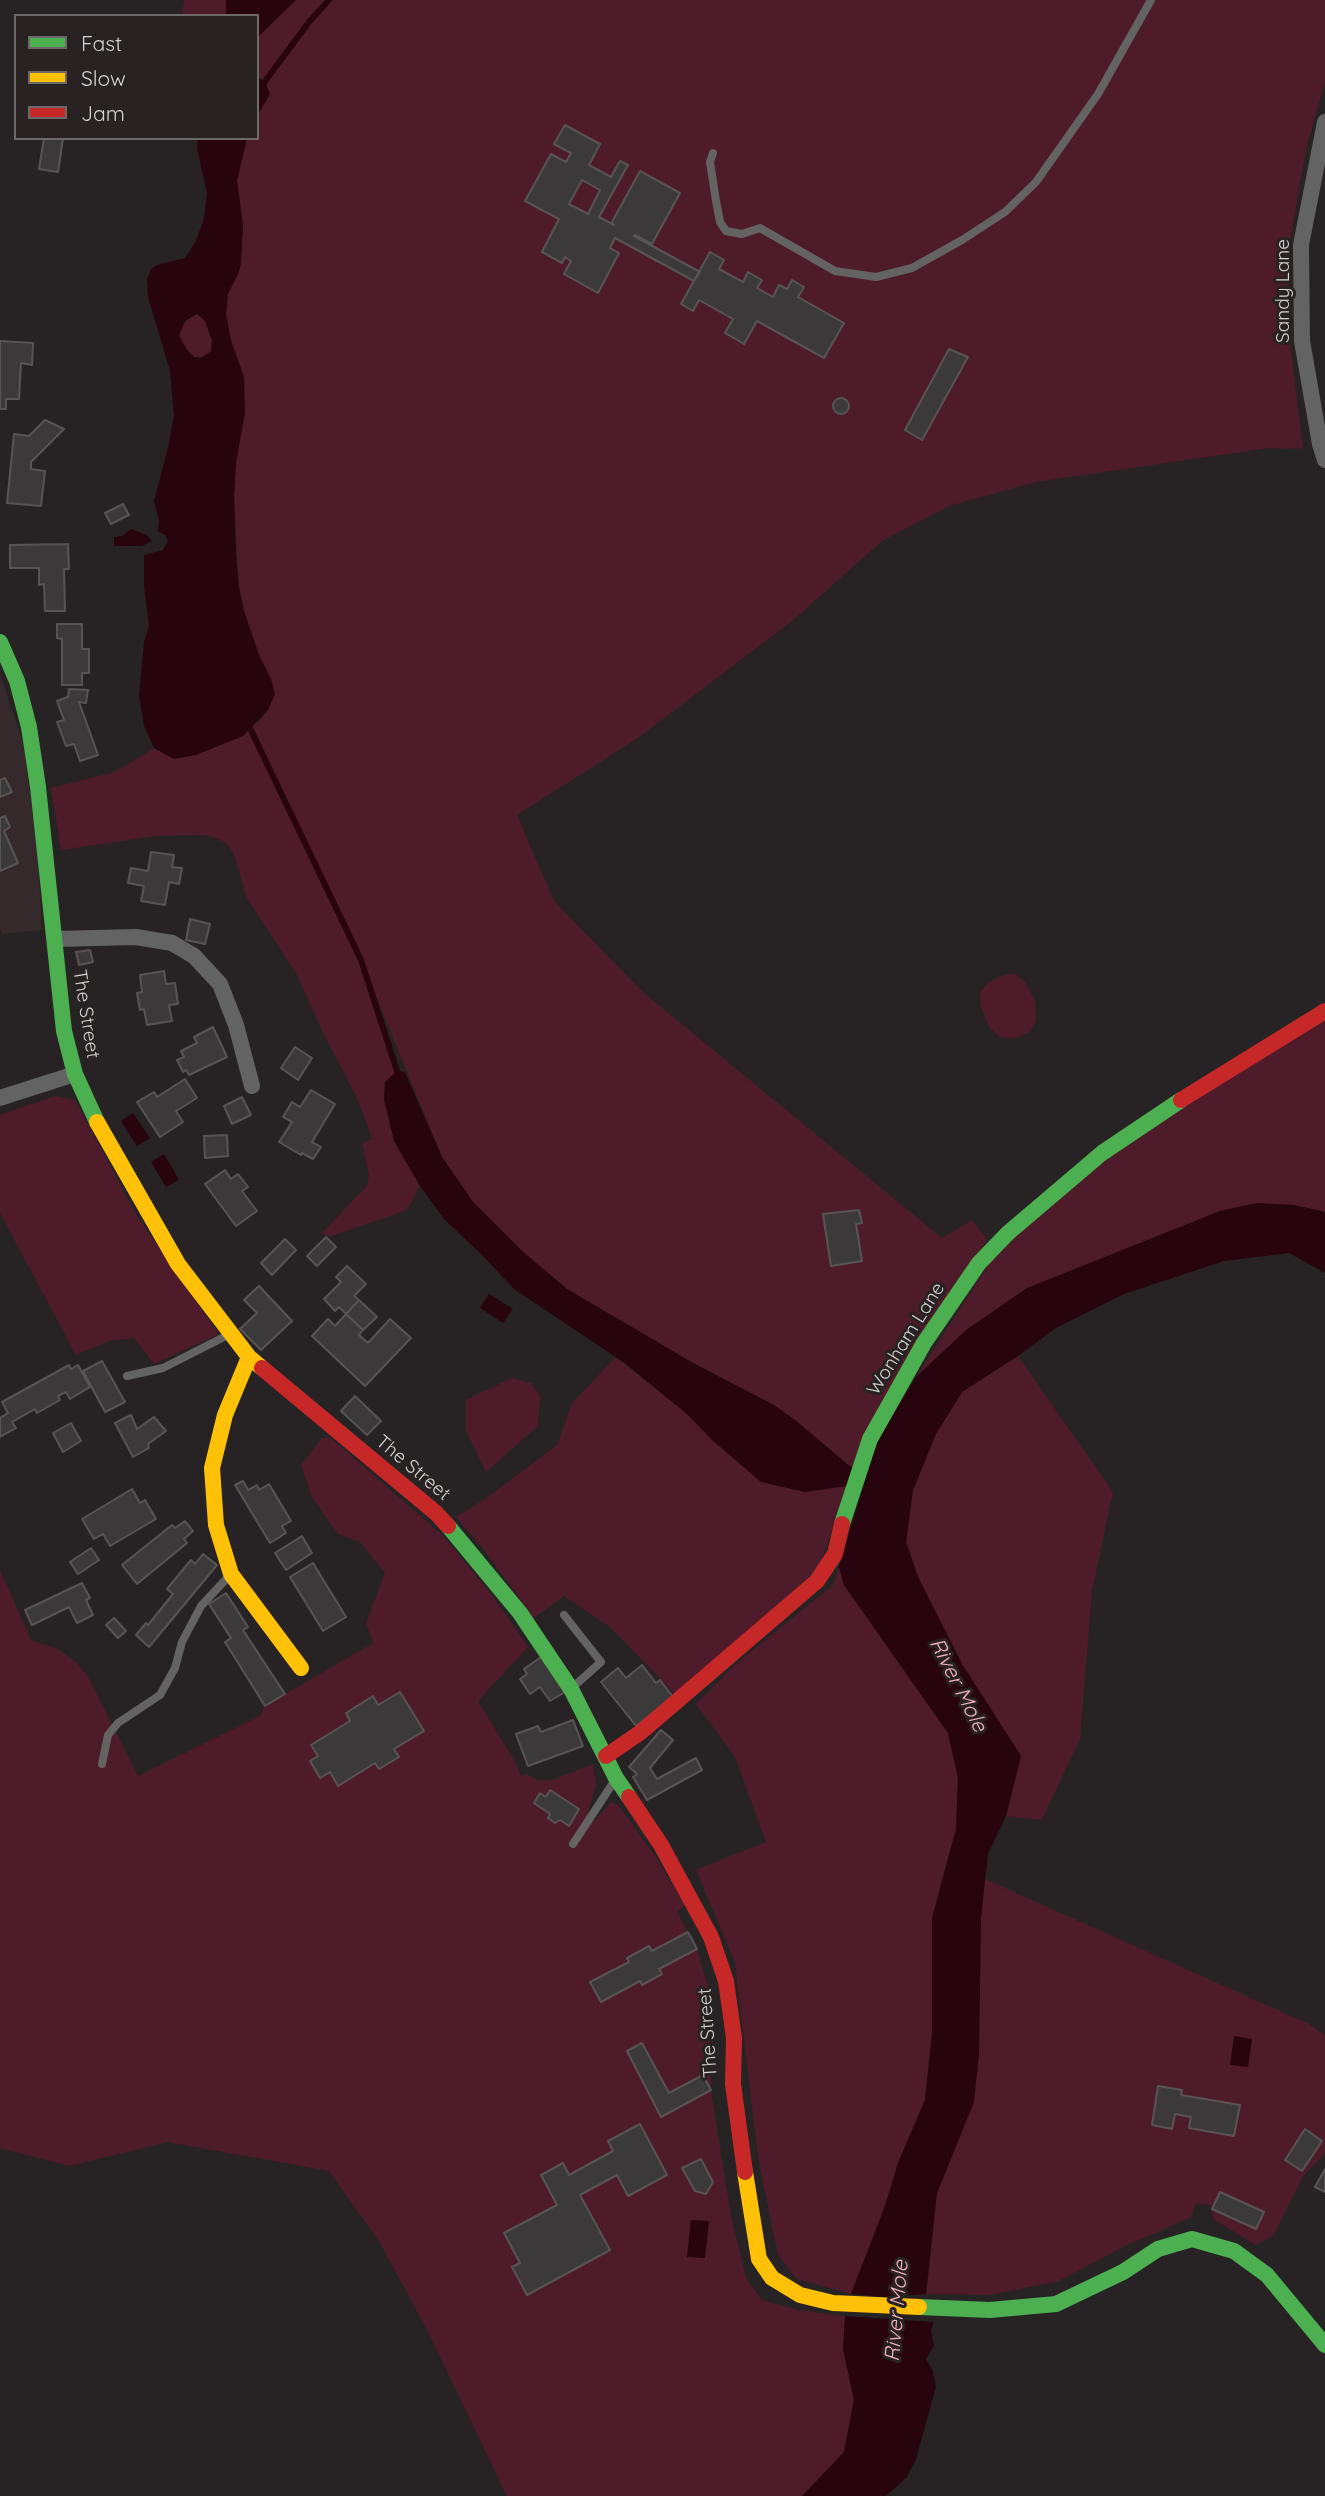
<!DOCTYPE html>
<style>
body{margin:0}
#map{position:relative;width:1325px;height:2496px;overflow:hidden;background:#272324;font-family:Quicksand,sans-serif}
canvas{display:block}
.legend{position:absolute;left:14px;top:14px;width:245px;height:126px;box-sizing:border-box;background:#282223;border:2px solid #6d6869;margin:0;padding:9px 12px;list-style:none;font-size:21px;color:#d5d2d2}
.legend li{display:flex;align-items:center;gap:14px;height:35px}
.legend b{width:35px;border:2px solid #6d6869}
</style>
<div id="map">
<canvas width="1325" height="2496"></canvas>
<ul class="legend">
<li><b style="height:9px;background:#4caf50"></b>Fast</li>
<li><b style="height:9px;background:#ffc107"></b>Slow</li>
<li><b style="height:9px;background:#c62828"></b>Jam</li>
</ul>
</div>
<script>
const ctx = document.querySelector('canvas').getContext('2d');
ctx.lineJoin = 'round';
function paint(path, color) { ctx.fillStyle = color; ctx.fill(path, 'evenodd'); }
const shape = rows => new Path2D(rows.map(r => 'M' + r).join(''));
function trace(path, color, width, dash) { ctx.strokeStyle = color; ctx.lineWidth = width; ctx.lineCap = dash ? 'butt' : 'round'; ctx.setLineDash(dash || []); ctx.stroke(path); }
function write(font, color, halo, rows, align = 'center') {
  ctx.font = font + ' Quicksand,sans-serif'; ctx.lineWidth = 6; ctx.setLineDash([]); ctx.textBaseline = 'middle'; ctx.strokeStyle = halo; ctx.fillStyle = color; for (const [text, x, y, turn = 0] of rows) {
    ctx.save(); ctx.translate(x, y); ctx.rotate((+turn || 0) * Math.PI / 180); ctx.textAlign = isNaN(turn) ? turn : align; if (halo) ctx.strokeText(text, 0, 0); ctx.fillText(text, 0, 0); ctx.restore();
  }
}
const built = shape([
 [0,674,23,743,37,846,42,930,3,934,0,928]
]);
const green = shape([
 [184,0,1325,0,1325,82,1306,149,1290,242,1287,316,1303,449,1268,448,1036,482,949,506,882,541,792,621,638,738,517,815,554,901,644,993,942,1238,972,1220,987,1239,852,1468,774,1405,693,1363,567,1289,522,1251,473,1202,442,1157,367,974,397,1071,385,1082,384,1099,394,1141,420,1186,407,1210,332,1236,321,1234,367,1186,369,1175,362,1143,372,1139,359,1102,322,1030,297,975,247,898,233,852,226,843,214,837,201,835,156,836,61,850,51,788,115,772,154,748,174,759,259,722,268,710,274,694,271,679,259,655,244,611,239,587,234,495,236,463,204,358,194,357,188,351,181,343,179,332,189,317,216,305,239,272,243,225,237,181,239,167,247,138,257,138,257,116,270,94,260,78,257,78,257,16,182,16],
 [1016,974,1025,982,1035,1000,1036,1021,1029,1032,1015,1039,1000,1037,989,1027,981,1008,980,992,989,982,1005,975],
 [1325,1019,1325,1212,1294,1205,1220,1211,1139,1244,916,1377,995,1254,1117,1150],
 [55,1096,75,1100,137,1216,219,1334,154,1364,134,1338,109,1341,76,1355,0,1213,0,1115],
 [1018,1356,1113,1492,1092,1591,1080,1739,1042,1820,1006,1816,1021,1756,962,1664,918,1577,906,1542,913,1490,936,1434,962,1392],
 [616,1357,687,1414,847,1486,819,1568,675,1694,610,1627,564,1596,534,1618,484,1550,456,1517,485,1499,557,1445,572,1403],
 [512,1378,531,1383,540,1396,538,1426,486,1472,466,1431,466,1400],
 [322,1438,331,1438,442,1535,489,1591,528,1647,478,1701,515,1762,521,1776,527,1774,537,1780,553,1780,593,1764,596,1785,587,1815,595,1820,611,1802,618,1805,655,1856,685,1905,677,1912,697,1949,708,1987,711,2035,711,2090,731,2216,746,2278,762,2300,798,2310,845,2316,843,2349,854,2400,844,2452,802,2496,507,2496,426,2328,380,2243,329,2171,168,2142,69,2166,0,2148,0,1570,31,1640,58,1649,77,1663,88,1677,138,1776,260,1716,265,1706,373,1643,366,1623,385,1573,360,1542,338,1534,312,1497,301,1465],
 [839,1567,844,1585,948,1733,958,1778,956,1829,932,1918,932,2035,925,2100,898,2163,885,2206,851,2294,797,2279,778,2255,758,2157,735,1962,696,1870,766,1842,735,1757,696,1704,735,1665,833,1585],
 [985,1879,1309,2024,1325,2035,1325,2154,1304,2175,1273,2236,1256,2245,1213,2219,1211,2205,1196,2203,1192,2217,1125,2246,1059,2281,990,2295,926,2294,937,2193,974,2101,981,1918]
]);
const water = shape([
 [226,0,296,0,257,38,257,16,226,16],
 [257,78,265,81,270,94,257,116],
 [198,138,247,138,237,181,243,225,241,263,239,272,228,294,226,314,231,340,244,377,245,413,236,463,234,495,236,555,239,587,244,611,259,655,271,679,275,694,268,710,243,736,196,755,174,759,154,748,144,726,139,695,144,642,149,626,144,586,144,555,163,550,168,541,165,535,158,531,159,520,154,501,168,447,174,416,170,371,148,297,147,280,151,269,157,265,185,258,196,241,204,218,207,193,197,149],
 [197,314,205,321,212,341,211,351,201,358,194,357,188,351,179,336,185,321],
 [131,529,147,535,152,541,142,546,114,546,114,537,122,536],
 [397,1071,405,1072,442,1157,473,1202,522,1251,567,1289,693,1363,774,1405,795,1420,852,1468,847,1486,805,1492,761,1482,712,1440,687,1414,626,1364,514,1289,484,1257,444,1219,420,1186,394,1141,384,1099,385,1082],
 [133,1113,150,1138,137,1146,121,1121],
 [164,1154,179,1180,166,1187,151,1162],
 [1257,1203,1294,1205,1325,1212,1325,1273,1289,1253,1224,1261,1124,1294,1056,1328,1018,1356,962,1392,936,1434,913,1490,906,1542,918,1577,962,1664,1021,1756,1006,1816,988,1854,981,1918,979,2054,974,2102,937,2193,926,2294,885,2297,851,2294,885,2206,898,2163,925,2100,932,2034,932,1918,956,1829,958,1778,948,1733,844,1585,839,1567,876,1444,916,1377,966,1330,1027,1288,1220,1211],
 [489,1294,513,1309,503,1323,480,1308],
 [1234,2036,1252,2039,1248,2067,1230,2065],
 [691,2220,709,2221,705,2258,687,2257],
 [845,2316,934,2322,931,2330,934,2346,926,2359,933,2371,936,2387,916,2459,907,2477,886,2496,802,2496,844,2452,854,2400,843,2349]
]);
const stream = shape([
 [257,92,309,22,329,0],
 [248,724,361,960,399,1077]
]);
const building = shape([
 [565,125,600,144,589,165,611,177,620,161,628,165,599,217,614,225,612,222,640,171,680,193,652,244,635,235,634,236,700,272,694,281,615,238,610,248,619,253,598,293,564,274,571,261,565,257,562,263,542,252,559,219,525,201,551,154,566,162,571,153,554,144,565,125],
 [582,180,600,190,588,214,569,204,582,180],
 [44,138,63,138,58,172,39,169,44,138],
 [710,252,724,260,719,269,743,282,748,272,762,280,757,288,773,297,779,285,787,289,792,280,804,287,798,297,844,323,824,358,757,321,744,344,725,333,733,319,699,300,693,311,681,304,710,252],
 [0,341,33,343,32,365,21,363,19,399,6,399,6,409,0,409,0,341],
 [949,349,968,357,922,440,905,430,949,349],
 '833 406a8 8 0 1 1 16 0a8 8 0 1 1-16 0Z',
 [45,420,64,429,31,462,31,469,45,471,41,506,7,503,14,434,29,436,45,420],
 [123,504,129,515,111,524,105,513,123,504],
 [68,544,69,569,64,569,65,611,45,611,44,584,39,585,39,568,10,568,10,545,68,544],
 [57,624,82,624,82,649,89,649,89,673,82,673,82,685,62,685,62,639,57,638,57,624],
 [69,689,88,690,86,703,79,702,98,755,80,761,74,744,66,746,57,722,64,720,57,701,68,697,69,689],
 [5,778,12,792,0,797,0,780,5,778],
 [5,816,10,827,4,831,18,863,0,871,0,818,5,816],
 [151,852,174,855,172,867,182,868,179,884,169,882,165,905,141,901,144,886,128,883,131,868,148,871,151,852],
 [190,919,210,924,205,944,186,940,190,919],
 [90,950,93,962,79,965,76,952,90,950],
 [164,971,166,984,175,983,178,1004,169,1005,172,1021,147,1025,144,1009,140,1010,137,993,142,992,140,975,164,971],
 [213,1027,227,1057,189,1075,186,1070,183,1072,177,1060,184,1057,181,1051,197,1043,194,1037,213,1027],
 [295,1047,312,1058,298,1080,281,1068,295,1047],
 [185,1079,197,1098,176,1111,183,1122,160,1137,137,1102,154,1092,157,1097,185,1079],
 [311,1090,335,1104,312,1142,321,1147,313,1159,302,1153,301,1155,279,1142,292,1122,283,1117,292,1102,300,1107,311,1090],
 [242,1097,251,1115,232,1124,224,1106,242,1097],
 [227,1135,228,1156,205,1158,204,1136,227,1135],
 [225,1170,231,1179,238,1174,248,1187,242,1191,257,1211,236,1226,205,1184,225,1170],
 [859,1210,862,1223,856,1224,862,1261,831,1266,823,1214,859,1210],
 [326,1237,336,1247,317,1266,307,1256,326,1237],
 [285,1239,296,1250,272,1275,261,1263,285,1239],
 [347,1266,366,1284,354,1296,359,1300,346,1314,339,1307,335,1311,324,1299,341,1282,336,1277,347,1266],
 [259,1286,292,1321,261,1350,240,1329,257,1313,244,1300,259,1286],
 [359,1300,377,1317,363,1330,346,1314,359,1300],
 [346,1314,363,1330,359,1335,368,1343,390,1319,411,1338,365,1386,312,1336,328,1319,335,1326,346,1314],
 [102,1361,125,1402,105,1412,83,1371,102,1361],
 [69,1365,71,1369,78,1365,90,1387,70,1399,66,1392,58,1396,60,1400,37,1413,35,1409,12,1422,16,1428,0,1437,0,1418,8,1413,2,1402,69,1365],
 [355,1396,381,1421,367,1435,341,1411,355,1396],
 [131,1415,137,1429,154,1417,166,1431,148,1444,149,1448,133,1457,115,1423,131,1415],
 [71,1423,81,1441,63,1452,53,1433,71,1423],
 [243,1481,248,1490,257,1485,259,1490,269,1484,291,1521,282,1526,286,1533,270,1543,235,1485,243,1481],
 [132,1489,140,1503,145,1500,156,1519,110,1546,103,1534,94,1539,82,1519,132,1489],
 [185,1521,193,1531,184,1539,187,1543,137,1584,122,1565,172,1525,175,1528,185,1521],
 [302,1536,312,1553,286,1570,275,1553,302,1536],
 [91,1548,99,1560,78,1574,70,1562,91,1548],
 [203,1554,217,1565,149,1647,136,1635,146,1623,148,1625,173,1594,167,1589,191,1560,195,1564,203,1554],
 [313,1563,346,1617,323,1631,290,1577,313,1563],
 [82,1583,90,1598,86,1600,93,1615,77,1623,69,1607,32,1625,25,1610,82,1583],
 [226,1593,248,1627,243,1630,285,1694,265,1706,225,1642,231,1638,209,1604,226,1593],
 [114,1618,126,1631,118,1638,106,1625,114,1618],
 [541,1657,565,1692,550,1701,540,1687,530,1694,520,1679,527,1674,524,1669,541,1657],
 [642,1665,656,1683,660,1680,673,1697,636,1726,601,1682,618,1668,626,1678,642,1665],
 [400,1692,424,1731,394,1749,399,1757,379,1769,375,1763,338,1786,330,1772,320,1778,310,1761,318,1756,311,1745,350,1721,346,1713,373,1696,378,1705,400,1692],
 [573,1720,583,1746,528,1766,516,1734,538,1726,541,1732,573,1720],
 [661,1730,673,1740,650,1768,657,1779,696,1758,702,1770,647,1800,633,1777,637,1774,629,1767,661,1730],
 [550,1790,579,1809,569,1826,560,1820,555,1823,548,1818,550,1814,534,1803,540,1793,546,1797,550,1790],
 [688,1932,697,1949,659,1969,662,1974,642,1985,640,1981,601,2002,590,1982,629,1962,627,1958,649,1946,652,1951,688,1932],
 [642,2043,669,2093,703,2075,711,2090,661,2117,627,2051,642,2043],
 [1158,2086,1182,2090,1181,2095,1240,2105,1234,2136,1189,2128,1191,2117,1175,2114,1172,2129,1152,2125,1158,2086],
 [640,2124,667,2175,628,2196,617,2175,580,2195,610,2250,527,2295,512,2267,520,2263,504,2233,557,2205,541,2175,563,2163,569,2175,613,2151,608,2141,640,2124],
 [1305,2129,1322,2141,1302,2171,1285,2160,1305,2129],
 [701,2159,713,2182,706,2194,695,2191,682,2168,701,2159],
 [1325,2169,1325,2192,1315,2187,1325,2169],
 [1220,2192,1264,2212,1256,2229,1212,2209,1220,2192]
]);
const lane = shape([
 [713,153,710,162,716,201,720,222,726,231,742,234,760,228,835,271,876,277,912,268,962,240,1005,212,1036,182,1098,94,1151,0],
 [127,1376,163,1368,228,1335],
 [564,1615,601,1662,573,1687],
 [102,1764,108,1735,118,1723,160,1695,175,1668,182,1642,201,1606,229,1576],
 [573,1844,615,1780]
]);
const street = shape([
 [1325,122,1301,245,1302,341,1320,444,1325,460],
 [55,939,136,937,172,943,194,956,220,984,236,1025,252,1086],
 [0,1098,75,1074]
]);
const fast = shape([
 [0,642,17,681,29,727,38,787,64,1031,75,1074,97,1122],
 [842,1524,870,1439,924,1343,979,1263,1008,1233,1102,1153,1181,1100],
 [448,1526,520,1613,571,1689,616,1778,629,1797],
 [919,2307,990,2310,1056,2304,1123,2272,1158,2249,1192,2239,1234,2251,1267,2275,1325,2345]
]);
const slow = shape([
 [97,1122,178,1264,249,1357,262,1368],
 [249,1357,225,1415,212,1468,216,1525,231,1574,301,1668],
 [745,2172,759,2259,772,2278,800,2295,833,2303,919,2307]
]);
const jam = shape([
 [1181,1100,1325,1011],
 [262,1368,436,1513,448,1526],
 [606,1756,641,1732,817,1581,835,1554,842,1524],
 [629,1797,661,1845,711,1937,726,1981,734,2038,733,2084,745,2172]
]);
const streetNames = [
 ["Sandy Lane",1283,291,-90],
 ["The Street",86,1014,81],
 ["Wonham Lane",906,1339,-58],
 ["The Street",413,1468,40],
 ["The Street",708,2033,-94]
];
const waterNames = [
 ["River Mole",958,1685,63],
 ["River Mole",897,2311,-85]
];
paint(built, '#35292c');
paint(green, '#4e1b2a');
paint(water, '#27040e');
trace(stream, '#27040e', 6);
paint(building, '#3c393a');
trace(building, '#585456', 2);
trace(lane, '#646363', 8);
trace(street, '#646363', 16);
trace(fast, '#4caf50', 16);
trace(slow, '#ffc107', 16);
trace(jam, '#c62828', 16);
write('19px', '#d5d2d2', '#282223', streetNames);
write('italic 21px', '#f8b1bf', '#282223', waterNames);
</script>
